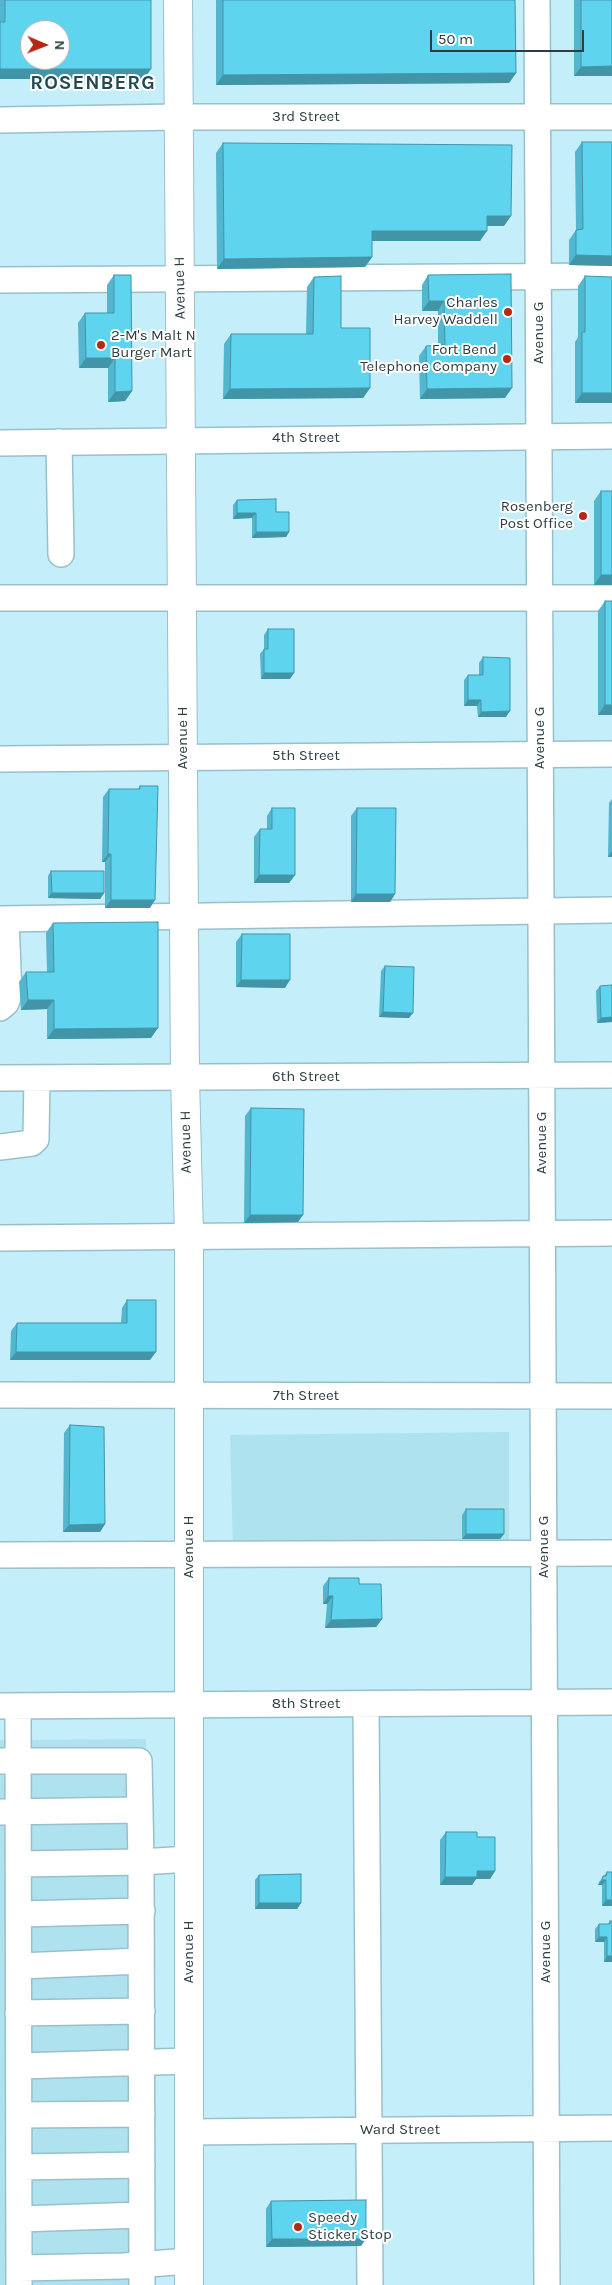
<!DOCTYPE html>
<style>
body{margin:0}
#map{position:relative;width:612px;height:2285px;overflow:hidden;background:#c4eef9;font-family:Karla,sans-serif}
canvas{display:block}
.north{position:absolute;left:20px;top:20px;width:50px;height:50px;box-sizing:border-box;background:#fff;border:1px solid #abb1b3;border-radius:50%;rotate:91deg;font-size:14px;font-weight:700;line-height:20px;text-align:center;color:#2d3d42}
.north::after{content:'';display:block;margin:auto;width:18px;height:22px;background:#b52813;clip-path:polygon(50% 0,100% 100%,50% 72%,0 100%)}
.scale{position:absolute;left:430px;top:30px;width:154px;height:22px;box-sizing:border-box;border:2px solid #2d3d42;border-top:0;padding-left:6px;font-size:15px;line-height:18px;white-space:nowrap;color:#2d3d42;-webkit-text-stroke:4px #fff;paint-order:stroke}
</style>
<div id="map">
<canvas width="612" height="2285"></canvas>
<div class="north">N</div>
<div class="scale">50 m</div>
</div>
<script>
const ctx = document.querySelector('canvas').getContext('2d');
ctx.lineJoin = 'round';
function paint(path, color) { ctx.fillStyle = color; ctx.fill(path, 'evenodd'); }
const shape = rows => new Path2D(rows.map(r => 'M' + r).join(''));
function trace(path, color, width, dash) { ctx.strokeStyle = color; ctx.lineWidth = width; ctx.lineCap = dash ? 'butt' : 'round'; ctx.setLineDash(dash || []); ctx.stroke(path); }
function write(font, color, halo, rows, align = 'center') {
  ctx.font = font + ' Karla,sans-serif'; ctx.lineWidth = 4; ctx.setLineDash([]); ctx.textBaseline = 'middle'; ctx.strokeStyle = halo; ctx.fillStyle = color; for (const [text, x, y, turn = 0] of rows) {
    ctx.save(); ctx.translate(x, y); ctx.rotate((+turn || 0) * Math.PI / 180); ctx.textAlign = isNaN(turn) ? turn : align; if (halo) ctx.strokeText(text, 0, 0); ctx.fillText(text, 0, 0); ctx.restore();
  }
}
const built = shape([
 [509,1432,509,1546,233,1544,230,1435],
 [146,1739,150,2285,0,2285,0,1740]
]);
const minor = shape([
 [537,0,547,2285],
 [0,120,178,117,612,117],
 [0,280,612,276],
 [59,442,61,554],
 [0,443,612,436],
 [0,598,612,598],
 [0,759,612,754],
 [0,919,612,910],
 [0,1008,6,1003,9,995,6,919],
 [0,1078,612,1075],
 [0,1147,32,1143,36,1139,37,1078],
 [0,1238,612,1233],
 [0,1395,612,1396],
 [0,1555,612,1553],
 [366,1704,370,2285],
 [0,1706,612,1702],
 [18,1706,19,2285],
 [0,1761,139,1761,141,1862,189,1859],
 [0,1812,140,1810],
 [19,1864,141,1862,142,2285],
 [19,1914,142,1911],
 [19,1966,141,1961],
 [18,2013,142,2011],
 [19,2066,189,2061],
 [19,2115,142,2114],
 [189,2132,612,2128],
 [19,2167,142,2165],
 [19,2219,142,2215],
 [19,2268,123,2266,189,2261]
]);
const major = shape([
 [178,0,185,1077,189,1237,189,2285]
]);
const wall = shape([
 [0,0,151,0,144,79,0,79],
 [216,0,515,0,516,73,509,83,216,85],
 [574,0,612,0,612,76,574,76],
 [582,142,612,142,612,266,569,265,569,240,576,230,575,152],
 [223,143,504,226,487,226,480,241,372,241,372,257,365,267,217,269,216,153],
 [114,275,132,391,125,401,108,402,108,368,79,368,78,323,85,313,107,313,107,285],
 [428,275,505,398,420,399,419,356,426,346,438,345,438,311,422,311,422,285],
 [585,276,612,403,575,403,575,342,578,337,578,286],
 [314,277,370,388,363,398,223,399,224,344,231,334,306,334,307,287],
 [601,491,612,585,594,585,594,501],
 [237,500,276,512,289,532,286,537,252,538,252,518,233,519,233,505],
 [605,601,612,601,612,715,598,715,598,611],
 [268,629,290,679,261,679,260,654,264,649,264,635],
 [483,657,506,717,478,717,477,706,464,706,464,680,468,675,479,675,479,663],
 [140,786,150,908,105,908,105,862,102,862,103,797,109,789,138,789],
 [612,799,612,857,608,857,609,803],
 [272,808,295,875,289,883,254,883,254,837,260,829,267,829,267,816],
 [357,808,395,894,390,902,351,902,351,816],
 [51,871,104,893,100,899,48,898,48,876],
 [53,923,151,1038,47,1039,47,1009,21,1010,19,982,26,972,47,972,46,933],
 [242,934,285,988,236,987,236,942],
 [385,966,409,1018,379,1017,381,971],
 [600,986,612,1022,597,1023,596,991],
 [251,1108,298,1222,244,1223,245,1116],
 [127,1300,150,1360,10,1360,11,1331,17,1323,121,1323,122,1308],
 [70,1425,105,1524,100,1532,63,1532,64,1433],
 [466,1509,504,1534,500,1539,462,1539,462,1515],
 [329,1578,382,1619,376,1627,325,1628,327,1604,323,1604,323,1586],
 [446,1832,477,1837,495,1871,490,1879,476,1879,472,1885,440,1885,440,1840],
 [607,1872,612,1872,612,1906,602,1906,602,1885,598,1885,599,1882],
 [259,1875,301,1903,297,1909,255,1909,255,1880],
 [610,1921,612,1921,612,1962,604,1962,604,1942,595,1942,595,1929,599,1924,608,1924],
 [271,2201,361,2246,266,2247,266,2209]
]);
const shadedWall = shape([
 [612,66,612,76,574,76,581,67],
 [0,69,151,69,144,79,0,79],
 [516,73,509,83,216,85,223,75],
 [487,216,511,216,504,226,480,226],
 [372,231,487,231,480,241,365,241],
 [576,255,612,256,612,266,569,265],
 [372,257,365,267,217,269,224,259],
 [429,301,444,301,438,311,422,311],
 [86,358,115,358,108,368,79,368],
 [370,388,363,398,223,399,230,389],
 [512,388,505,398,420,399,427,389],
 [132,391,125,401,108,402,115,392],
 [582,393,612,393,612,403,575,403],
 [237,513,256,513,252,518,233,519],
 [256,532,289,532,286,537,252,538],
 [601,575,612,575,612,585,594,585],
 [264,673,294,673,290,679,261,679],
 [468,700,481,700,477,706,464,706],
 [605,705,612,705,612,715,598,715],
 [510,711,506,717,478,717,481,712],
 [612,851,612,857,608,857],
 [108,854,111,854,105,862,102,862],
 [259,875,295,875,289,883,254,883],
 [52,893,104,893,100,899,48,898],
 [356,894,395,894,390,902,351,902],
 [111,900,155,900,150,908,105,908],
 [241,980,290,980,285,988,236,987],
 [28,1000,54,1000,47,1009,21,1010],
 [383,1012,413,1013,409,1018,379,1017],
 [612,1017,612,1022,597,1023,601,1018],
 [158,1028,151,1038,47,1039,54,1029],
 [250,1215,303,1215,298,1222,244,1223],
 [16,1352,156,1352,150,1360,10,1360],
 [105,1524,100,1532,63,1532,69,1525],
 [466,1534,504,1534,500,1539,462,1539],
 [328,1596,333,1596,327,1604,323,1604],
 [382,1619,376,1627,325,1628,331,1620],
 [477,1871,495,1871,490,1879,476,1879,472,1885,440,1885,445,1877],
 [602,1880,606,1880,602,1885,598,1885],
 [606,1900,612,1900,612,1906,602,1906],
 [259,1903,301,1903,297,1909,255,1909],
 [599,1937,607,1937,604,1942,595,1942],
 [607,1956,612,1956,612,1962,604,1962],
 [272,2239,366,2239,361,2246,266,2247]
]);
const building = shape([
 [5,0,151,0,151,69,0,69,0,22,5,22,5,0],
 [30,30,60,30,60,60,30,60,30,30],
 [223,0,515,0,516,73,223,75,223,0],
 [581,0,612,0,612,66,581,67,581,0],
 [582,142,612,142,612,256,576,255,576,230,583,229,582,142],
 [223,143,512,145,511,216,487,216,487,231,372,231,372,257,224,259,223,143],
 [511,274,512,388,427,389,426,346,445,345,444,301,429,301,428,275,511,274],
 [114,275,131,275,132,391,115,392,115,358,86,358,85,313,114,313,114,275],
 [341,276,341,328,370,328,370,388,230,389,231,334,313,334,314,277,341,276],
 [585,276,612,277,612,393,582,393,582,332,585,332,585,276],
 [601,491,612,491,612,575,601,575,601,491],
 [276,499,276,512,289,512,289,532,256,532,256,513,237,513,237,500,276,499],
 [605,601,612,601,612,705,605,705,605,601],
 [268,629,294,629,294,673,264,673,264,649,268,649,268,629],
 [483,657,510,658,510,711,481,712,481,700,468,700,468,675,483,675,483,657],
 [140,786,158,786,155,900,111,900,111,854,108,854,109,789,140,789,140,786],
 [272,808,295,808,295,875,259,875,260,829,272,829,272,808],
 [357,808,396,808,395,894,356,894,357,808],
 [51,871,104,871,104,893,52,893,51,871],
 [158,922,158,1028,54,1029,54,1000,28,1000,26,972,54,972,53,923,158,922],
 [242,934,290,934,290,980,241,980,242,934],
 [385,966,414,967,413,1013,383,1012,385,966],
 [612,985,612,1017,601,1018,600,986,612,985],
 [251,1108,304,1109,303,1215,250,1215,251,1108],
 [127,1300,156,1300,156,1352,16,1352,17,1323,127,1323,127,1300],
 [70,1425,104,1427,105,1524,69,1525,70,1425],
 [466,1509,504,1509,504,1534,466,1534,466,1509],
 [329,1578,359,1578,359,1584,381,1584,382,1619,331,1620,333,1596,328,1596,329,1578],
 [446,1832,477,1832,477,1837,495,1837,495,1871,477,1871,477,1877,445,1877,446,1832],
 [607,1872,612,1872,612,1900,606,1900,606,1880,602,1880,603,1876,606,1876,607,1872],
 [301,1874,301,1903,259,1903,259,1875,301,1874],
 [610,1921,612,1921,612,1956,607,1956,607,1937,599,1937,599,1924,610,1924,610,1921],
 [366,2200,366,2239,272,2239,271,2201,366,2200]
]);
const markers = [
 [508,312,5,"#b52813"],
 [101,345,5,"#b52813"],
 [507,359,5,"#b52813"],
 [583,516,5,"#b52813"],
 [298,2227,5,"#b52813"]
];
const streetNames = [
 ["3rd Street",306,117],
 ["Avenue H",180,288,-91],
 ["Avenue G",539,333,-90],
 ["4th Street",306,438],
 ["Avenue H",183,738,-90],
 ["Avenue G",540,738,-90],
 ["5th Street",306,756],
 ["6th Street",306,1077],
 ["Avenue H",186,1142,-91],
 ["Avenue G",542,1143,-90],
 ["7th Street",306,1396],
 ["Avenue H",189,1547,-90],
 ["Avenue G",544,1547,-90],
 ["8th Street",306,1704],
 ["Avenue H",189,1952,-90],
 ["Avenue G",546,1952,-90],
 ["Ward Street",400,2130]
];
const poiNames = [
 ["Charles",498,303],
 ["Harvey Waddell",498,320],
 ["2-M's Malt N",111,336,"left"],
 ["Burger Mart",111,353,"left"],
 ["Fort Bend",497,350],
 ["Telephone Company",497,367],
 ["Rosenberg",573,507],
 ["Post Office",573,524],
 ["Speedy",308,2218,"left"],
 ["Sticker Stop",308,2235,"left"]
];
const districtNames = [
 ["ROSENBERG",93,83]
];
paint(built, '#aee2ee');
trace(minor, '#98c0cb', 28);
trace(major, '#98c0cb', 30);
trace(minor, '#fff', 25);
trace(major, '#fff', 28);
paint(wall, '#51b6ce');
paint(shadedWall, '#4294a7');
paint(building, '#5ed4ef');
trace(building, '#4294a7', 1);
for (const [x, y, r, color] of markers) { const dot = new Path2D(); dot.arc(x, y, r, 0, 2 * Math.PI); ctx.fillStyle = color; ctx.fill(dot); trace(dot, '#fff', 2); }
write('15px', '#2d3d42', '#fff', streetNames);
write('15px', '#2d3d42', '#fff', poiNames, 'right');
ctx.letterSpacing = '1px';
write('bold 20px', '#234952', '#fff', districtNames);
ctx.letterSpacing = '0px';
</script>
